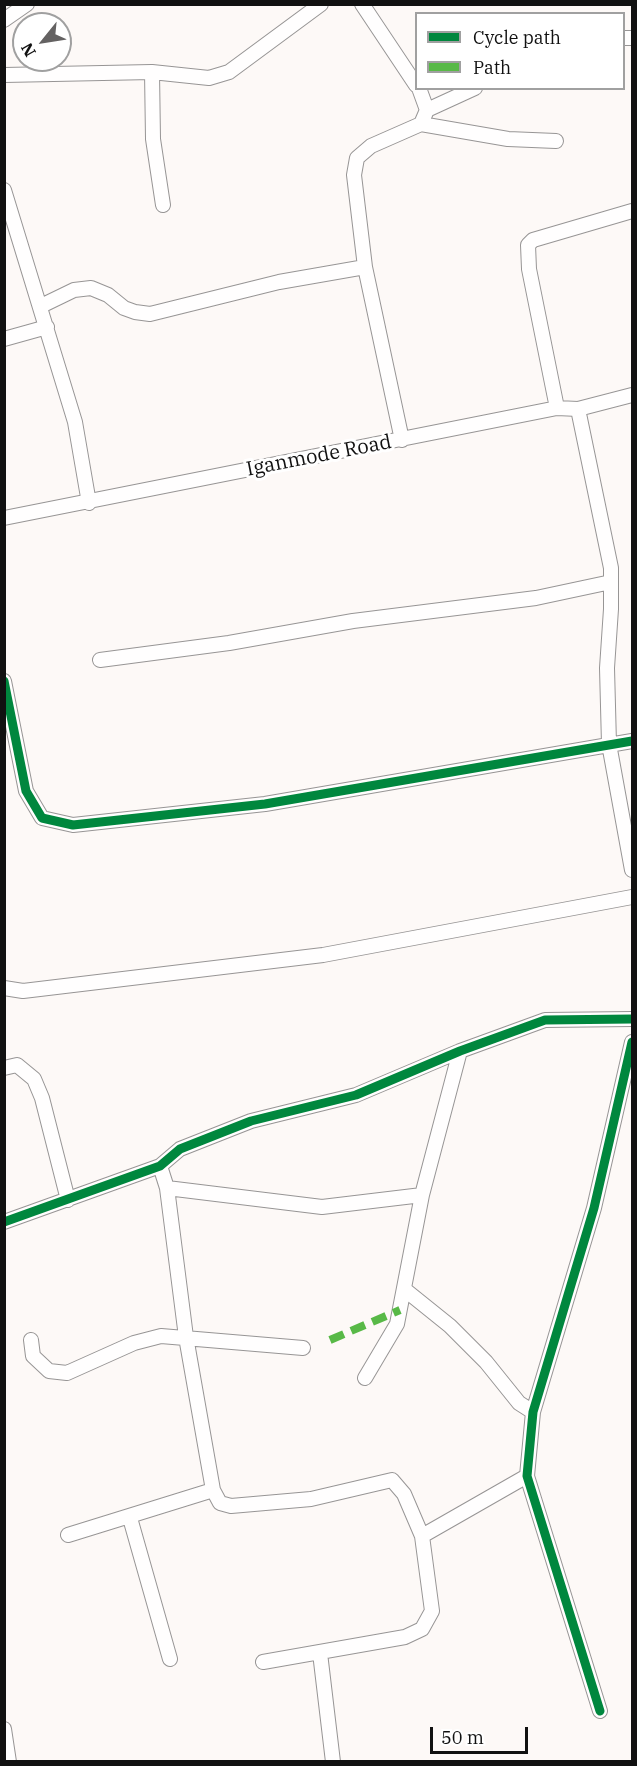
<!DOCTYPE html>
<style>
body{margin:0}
#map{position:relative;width:637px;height:1766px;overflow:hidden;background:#fdf9f7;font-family:"IBM Plex Serif",serif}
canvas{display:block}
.frame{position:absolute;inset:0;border:6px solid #111;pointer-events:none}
.legend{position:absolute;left:415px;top:12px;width:210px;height:78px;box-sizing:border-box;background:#fff;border:2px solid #a0a0a0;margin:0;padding:8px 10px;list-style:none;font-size:18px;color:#111}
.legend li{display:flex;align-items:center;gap:12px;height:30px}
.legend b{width:30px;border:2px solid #a0a0a0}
.north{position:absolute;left:12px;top:12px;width:60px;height:60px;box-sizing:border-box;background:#fff;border:2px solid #a0a0a0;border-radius:50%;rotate:240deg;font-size:16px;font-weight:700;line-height:24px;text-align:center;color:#111}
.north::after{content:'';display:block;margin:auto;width:21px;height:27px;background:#646262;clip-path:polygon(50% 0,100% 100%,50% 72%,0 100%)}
.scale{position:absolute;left:430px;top:1727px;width:98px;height:27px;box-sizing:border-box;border:3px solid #111;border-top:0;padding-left:8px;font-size:18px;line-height:21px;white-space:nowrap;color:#111;-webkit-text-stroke:4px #fff;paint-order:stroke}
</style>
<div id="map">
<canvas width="637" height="1766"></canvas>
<div class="frame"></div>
<ul class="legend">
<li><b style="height:8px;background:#00873e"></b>Cycle path</li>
<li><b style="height:8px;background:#58b947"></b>Path</li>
</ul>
<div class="north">N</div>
<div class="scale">50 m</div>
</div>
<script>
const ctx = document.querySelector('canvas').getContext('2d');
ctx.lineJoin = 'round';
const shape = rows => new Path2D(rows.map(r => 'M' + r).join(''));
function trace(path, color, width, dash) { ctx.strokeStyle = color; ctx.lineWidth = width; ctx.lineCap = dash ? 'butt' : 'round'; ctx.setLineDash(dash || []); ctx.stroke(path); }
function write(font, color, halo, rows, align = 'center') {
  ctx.font = font + ' "IBM Plex Serif",serif'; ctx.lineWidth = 6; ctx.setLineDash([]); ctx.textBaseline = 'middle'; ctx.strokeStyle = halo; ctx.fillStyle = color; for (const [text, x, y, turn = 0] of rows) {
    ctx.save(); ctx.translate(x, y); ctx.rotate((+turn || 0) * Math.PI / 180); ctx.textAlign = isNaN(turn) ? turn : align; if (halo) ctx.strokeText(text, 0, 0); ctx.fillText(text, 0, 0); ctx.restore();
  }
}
const street = shape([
 [362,4,416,85],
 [4,20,27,4],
 [624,38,632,38],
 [152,72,153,139,163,205],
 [4,75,152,72,209,78,229,72,321,4],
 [419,88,427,110],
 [421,124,508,139,556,141],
 [4,190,75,422,89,503],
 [41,306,74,290,91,288,108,295,124,308,135,312,150,314,279,282,365,267],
 [4,339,47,327],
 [557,408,529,269,528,245,533,240,632,211],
 [578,409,611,568,611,609,607,668,609,744,632,870],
 [402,440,365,267,354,175,357,158,371,146,421,124,427,110,475,88],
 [4,518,557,408,578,409,632,395],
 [100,660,229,643,353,621,536,598,611,582],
 [4,681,26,791,42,818,73,825,265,804,632,741],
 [4,988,23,991,323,955,632,897],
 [4,1068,17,1065,34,1079,42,1098,68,1200],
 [160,1166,167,1188,186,1337,213,1490],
 [167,1188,322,1207,422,1195],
 [4,1222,160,1166,180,1149,251,1121,356,1095,460,1051,545,1020,632,1019],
 [404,1289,450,1326,486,1362,519,1403,533,1412],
 [31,1340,33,1356,49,1371,67,1373,134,1343,161,1336,303,1348],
 [365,1378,397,1324,422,1195,460,1051],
 [130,1518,170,1659],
 [68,1535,213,1490,220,1503,231,1506,311,1499,392,1480,404,1494,422,1536],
 [320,1653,333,1762],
 [263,1662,405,1637,422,1629,432,1611,422,1536,527,1476],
 [600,1711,527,1476,533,1412,594,1208,632,1042],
 [4,1729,9,1762]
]);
const quiet = shape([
 [330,1340,400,1310]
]);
const cycleway = shape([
 [4,681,26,791,42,818,73,825,265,804,632,741],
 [4,1222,160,1166,180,1149,251,1121,356,1095,460,1051,545,1020,632,1019],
 [600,1711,527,1476,533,1412,594,1208,632,1042]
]);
const streetNames = [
 ["Iganmode Road",319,456,-11]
];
trace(street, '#979595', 16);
trace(street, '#fffefe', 14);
trace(quiet, '#58b947', 8, [15, 8]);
trace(cycleway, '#00873e', 9);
write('20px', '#111', '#fff', streetNames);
</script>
